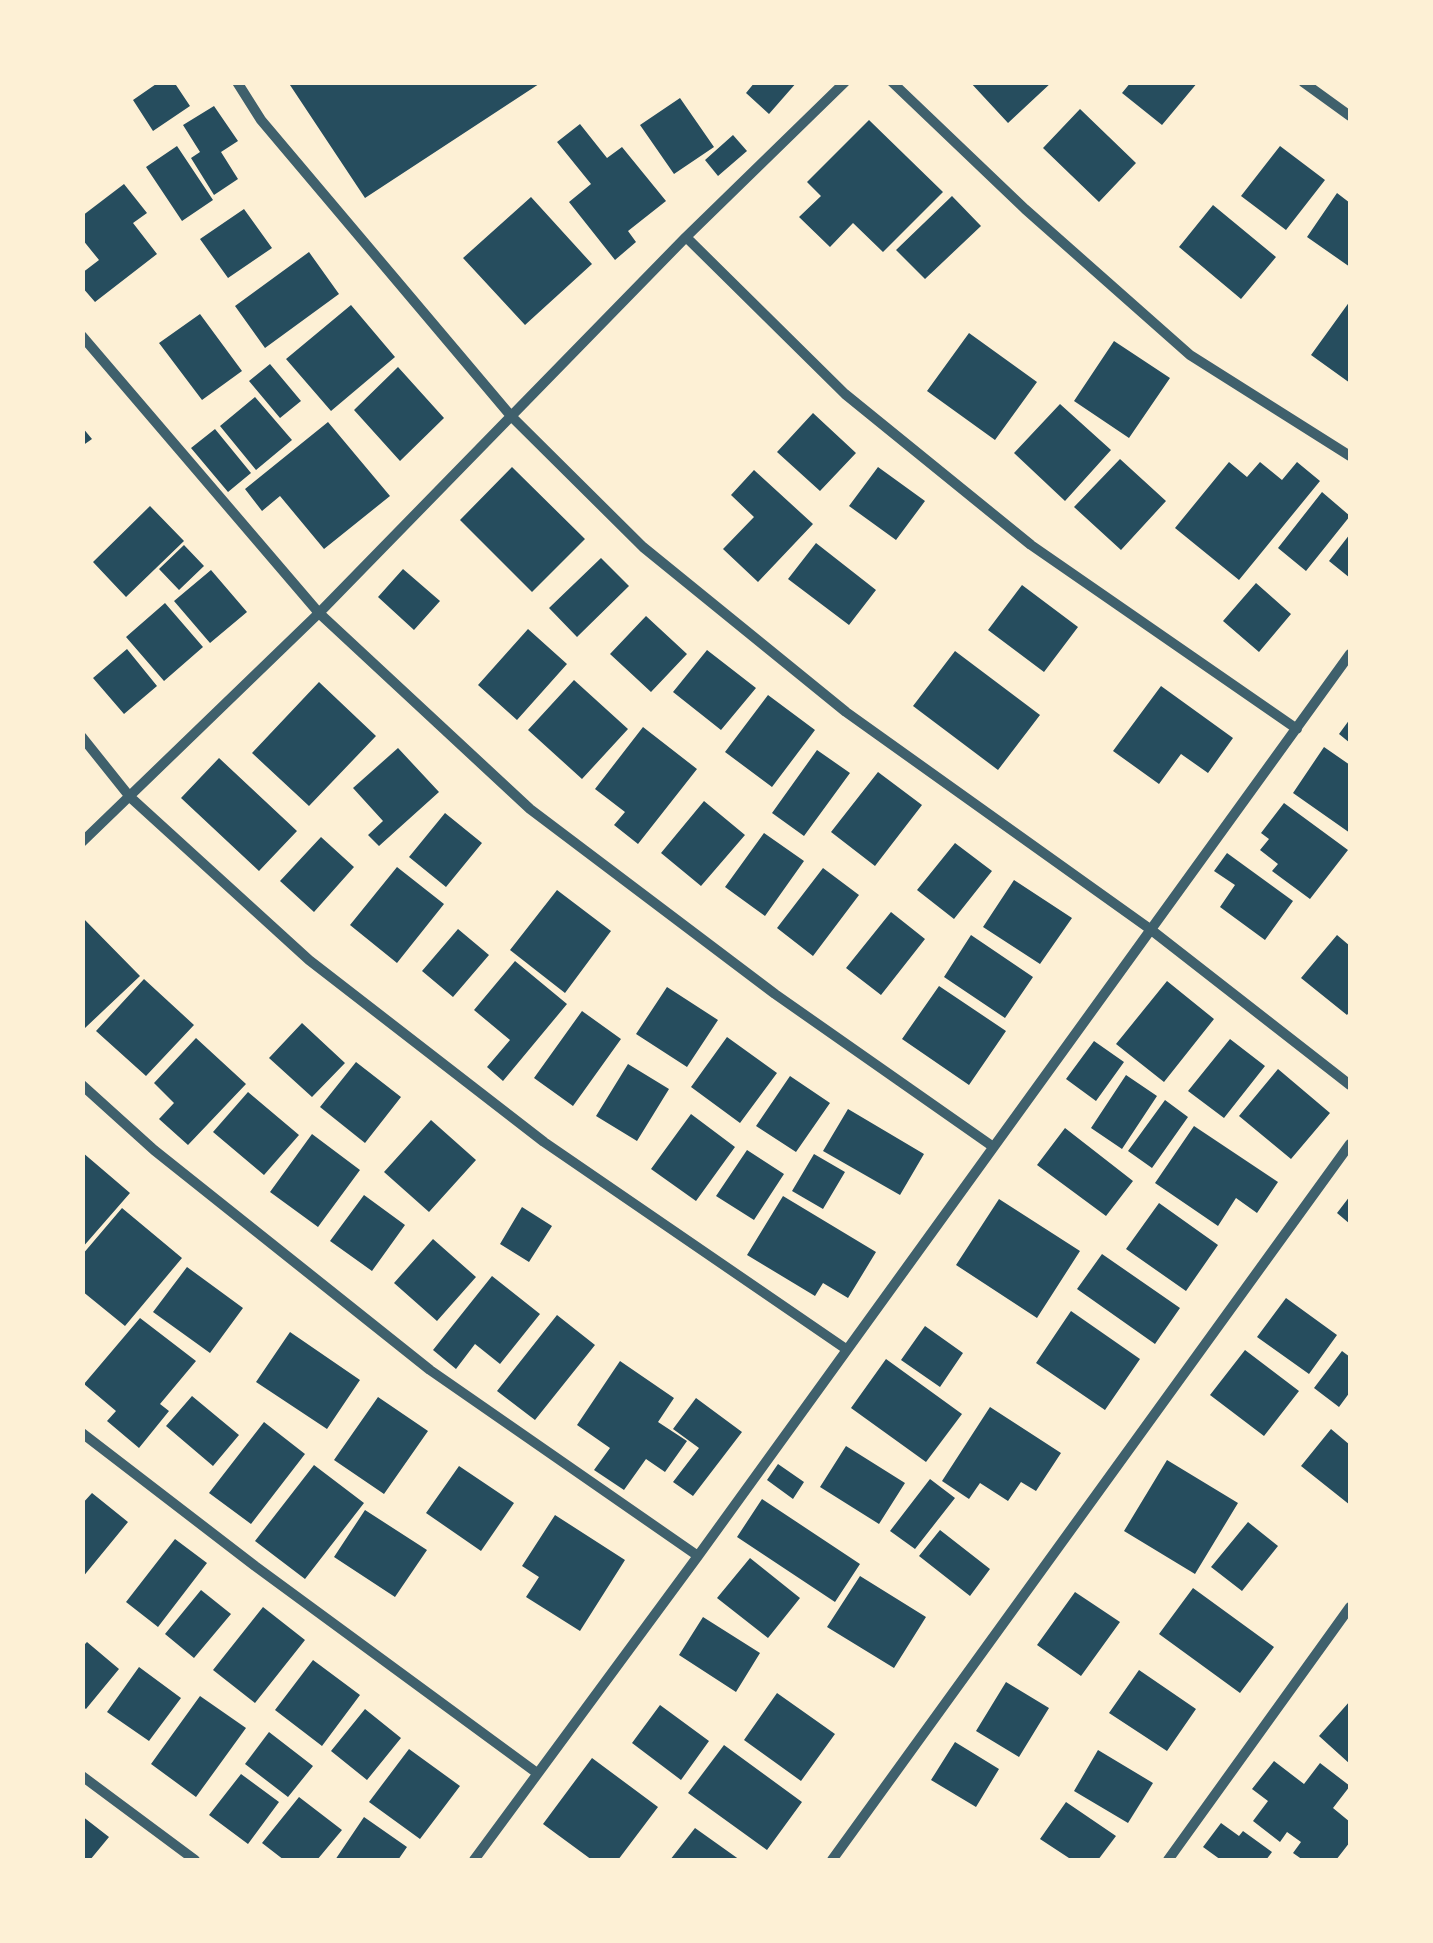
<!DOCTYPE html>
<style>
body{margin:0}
#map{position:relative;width:1433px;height:1943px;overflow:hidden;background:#fdf0d5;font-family:"PT Sans Narrow",sans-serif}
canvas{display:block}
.frame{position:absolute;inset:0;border:85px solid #fdf0d5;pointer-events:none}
</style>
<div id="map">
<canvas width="1433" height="1943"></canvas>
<div class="frame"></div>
</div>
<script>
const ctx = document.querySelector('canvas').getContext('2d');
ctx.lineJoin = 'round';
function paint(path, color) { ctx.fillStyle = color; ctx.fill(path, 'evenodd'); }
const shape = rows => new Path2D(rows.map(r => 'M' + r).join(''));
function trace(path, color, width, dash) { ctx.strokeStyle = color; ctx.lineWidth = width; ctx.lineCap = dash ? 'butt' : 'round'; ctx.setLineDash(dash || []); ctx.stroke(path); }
const building = shape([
 [159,82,174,82,190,106,153,131,133,100],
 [288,82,542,82,365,198],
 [755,82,797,82,769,114,746,93],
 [970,82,1052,82,1008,123],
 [1131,82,1198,82,1162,125,1122,93],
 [680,98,714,147,674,174,640,125],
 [214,106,238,141,221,152,238,179,214,195,191,158,200,152,183,125],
 [1080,109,1136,163,1099,202,1043,148],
 [869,120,943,192,883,252,853,223,830,247,799,217,821,196,807,182],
 [580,124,607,158,622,147,666,201,628,231,636,242,615,260,569,202,591,184,557,142],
 [733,135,747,151,718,176,705,160],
 [177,146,213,200,182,221,146,167],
 [1280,146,1325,180,1286,230,1241,196],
 [124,184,147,213,133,223,157,254,95,302,82,287,82,273,99,260,82,239,82,216],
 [1337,193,1350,203,1350,267,1307,237],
 [952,196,981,226,925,279,896,250],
 [531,197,592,264,525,325,463,258],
 [1213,205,1276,257,1241,299,1179,247],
 [244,209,272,248,228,278,200,239],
 [309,252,339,294,265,348,235,306],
 [1350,301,1350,383,1311,355],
 [351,305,395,357,331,411,286,359],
 [200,314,242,371,202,400,159,343],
 [969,333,1037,382,995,440,927,391],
 [1114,341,1170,378,1129,438,1074,401],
 [270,364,301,401,280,418,249,381],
 [398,367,444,418,400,461,354,410],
 [255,397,292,440,256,470,220,426],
 [1060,404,1111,450,1065,501,1014,453],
 [813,413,856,453,820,491,777,452],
 [328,422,390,496,324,549,280,496,262,511,245,489],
 [82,427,92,439,82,446],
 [215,429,251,473,228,492,191,448],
 [1120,459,1166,501,1121,550,1074,507],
 [1229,462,1247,477,1260,462,1282,480,1297,462,1320,481,1239,580,1175,528],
 [512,467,585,539,532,592,460,520],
 [878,467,925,501,896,540,849,506],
 [754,470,813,524,758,582,723,549,754,517,731,495],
 [1322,492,1350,516,1306,571,1278,548],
 [150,506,184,541,126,597,93,562],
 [1350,534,1350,578,1329,561],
 [816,543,876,590,849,625,788,579],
 [184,545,204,566,179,590,159,569],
 [601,558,629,586,577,637,549,608],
 [403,569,440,601,414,630,378,597],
 [211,570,247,612,210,643,174,601],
 [1256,583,1291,614,1259,652,1223,621],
 [1022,585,1078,627,1044,672,988,630],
 [165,603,203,647,164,681,126,637],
 [646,616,687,654,651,692,610,654],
 [528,629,567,664,517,720,478,685],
 [127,649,157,686,124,714,93,678],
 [707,650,756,688,721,730,673,692],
 [955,651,1040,715,998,770,913,706],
 [574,680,628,729,582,779,528,730],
 [319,682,376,736,309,806,252,753],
 [1161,686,1233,738,1208,773,1181,754,1159,784,1113,751],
 [768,695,815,730,772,787,725,752],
 [1350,719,1350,743,1339,734],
 [643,727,697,769,638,844,614,825,625,812,595,789],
 [1324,747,1350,765,1350,833,1293,793],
 [398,748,439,792,379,846,368,835,383,821,353,788],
 [817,750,850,773,804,836,772,813],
 [219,758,297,831,259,871,181,798],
 [878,772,922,805,875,866,831,832],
 [704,801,745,835,701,886,661,853],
 [1284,803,1348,850,1310,899,1272,871,1278,864,1260,850,1269,839,1261,833],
 [445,813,482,843,446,887,409,857],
 [764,833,804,861,765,916,725,887],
 [321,837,354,867,314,912,280,881],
 [955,843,992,871,954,919,917,890],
 [1227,853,1293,901,1265,940,1220,907,1235,885,1214,871],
 [397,867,444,904,397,963,350,925],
 [823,868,859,895,813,956,777,928],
 [1014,880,1072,918,1040,964,983,927],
 [557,890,611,931,565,993,510,950],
 [891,912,925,939,881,995,846,968],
 [82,917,140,976,85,1028,82,1025],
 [458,929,489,955,453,997,422,971],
 [971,935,1033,977,1005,1018,944,977],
 [1337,935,1350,946,1350,1011,1347,1015,1301,978],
 [515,961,567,1004,503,1081,487,1067,510,1040,474,1010],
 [144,979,194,1025,146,1076,96,1031],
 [1167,981,1214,1019,1164,1082,1116,1044],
 [939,986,1006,1031,969,1085,902,1039],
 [667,987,718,1020,687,1067,636,1034],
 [582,1011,621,1039,573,1106,534,1078],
 [302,1023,345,1063,312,1097,269,1058],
 [727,1037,777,1073,740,1123,691,1087],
 [196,1038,246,1084,188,1145,159,1119,174,1103,154,1083],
 [1230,1039,1265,1066,1224,1118,1188,1091],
 [1094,1041,1124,1062,1096,1101,1066,1079],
 [356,1062,401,1097,365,1143,320,1107],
 [628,1064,669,1089,637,1141,596,1116],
 [1278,1069,1330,1113,1291,1159,1239,1116],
 [1126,1075,1157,1096,1122,1149,1091,1128],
 [790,1076,830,1103,796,1152,756,1126],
 [248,1092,299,1135,264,1175,213,1132],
 [1165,1100,1188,1117,1152,1168,1128,1151],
 [848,1109,924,1154,900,1195,823,1151],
 [691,1114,735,1147,696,1201,651,1169],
 [431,1120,476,1160,429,1212,384,1172],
 [1194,1126,1278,1182,1257,1213,1236,1198,1218,1226,1155,1183],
 [1065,1128,1133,1181,1106,1216,1037,1165],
 [312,1134,360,1170,318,1227,270,1192],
 [747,1150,784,1174,754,1220,716,1196],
 [82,1152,130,1193,82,1248],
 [814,1154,845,1172,823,1209,792,1191],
 [364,1195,405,1225,372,1271,330,1241],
 [783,1196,876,1252,848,1298,823,1283,815,1296,747,1255],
 [1350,1196,1350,1224,1337,1213],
 [999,1199,1080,1251,1037,1318,956,1265],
 [1159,1203,1218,1245,1186,1291,1126,1249],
 [522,1207,552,1226,529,1262,500,1244],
 [122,1208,182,1258,125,1326,82,1291,82,1255],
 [433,1239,476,1277,437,1321,394,1283],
 [1102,1254,1180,1308,1155,1344,1077,1289],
 [187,1267,243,1308,210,1353,153,1312],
 [492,1276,540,1314,500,1364,475,1344,456,1369,433,1350],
 [1286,1298,1337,1335,1309,1374,1257,1337],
 [1071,1311,1140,1359,1105,1410,1036,1363],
 [557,1315,595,1345,535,1420,497,1391],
 [140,1318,196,1361,160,1404,169,1411,139,1448,107,1421,116,1411,84,1384],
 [925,1326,963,1353,940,1387,901,1360],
 [290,1332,360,1380,327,1429,256,1382],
 [1245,1350,1299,1391,1264,1436,1210,1395],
 [1342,1351,1350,1357,1350,1392,1339,1407,1314,1388],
 [886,1359,962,1414,926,1462,851,1408],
 [620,1361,674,1398,658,1422,687,1441,665,1472,646,1459,624,1490,594,1470,610,1448,577,1425],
 [192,1396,239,1435,213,1466,166,1426],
 [378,1397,428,1431,384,1494,334,1460],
 [696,1398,742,1432,693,1496,673,1482,699,1448,673,1429],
 [990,1407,1061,1453,1036,1491,1021,1482,1008,1501,980,1483,969,1499,942,1481],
 [264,1422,305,1454,251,1524,209,1493],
 [1331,1429,1350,1445,1350,1505,1301,1466],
 [846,1446,905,1483,879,1524,820,1487],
 [1167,1460,1238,1503,1195,1574,1124,1531],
 [778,1464,804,1482,793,1499,767,1480],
 [314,1465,364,1503,305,1579,255,1541],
 [459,1466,514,1503,481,1551,426,1513],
 [930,1479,955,1498,915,1549,890,1531],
 [92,1493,128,1522,82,1578,82,1504],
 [762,1499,860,1564,835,1602,737,1537],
 [365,1510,427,1550,395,1597,334,1557],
 [555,1515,625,1560,580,1631,526,1597,539,1577,522,1566],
 [1248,1522,1278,1546,1242,1591,1211,1567],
 [940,1530,990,1569,970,1596,919,1556],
 [175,1539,207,1563,158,1627,126,1602],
 [750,1558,800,1598,768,1638,717,1598],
 [860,1576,926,1617,894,1668,827,1627],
 [1193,1588,1274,1647,1240,1693,1159,1634],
 [201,1590,231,1614,194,1658,165,1634],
 [1075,1592,1120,1622,1081,1676,1037,1645],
 [263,1607,305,1640,255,1703,213,1670],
 [703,1617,760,1653,736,1692,679,1655],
 [87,1642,119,1669,86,1709,82,1706,82,1647],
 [313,1660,360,1695,322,1746,275,1710],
 [139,1667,181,1698,149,1741,107,1712],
 [1139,1670,1196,1709,1167,1751,1109,1713],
 [1006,1682,1049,1708,1019,1757,976,1731],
 [777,1693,835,1734,801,1781,744,1740],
 [200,1696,246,1728,196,1797,151,1764],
 [1350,1701,1350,1764,1319,1736],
 [660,1705,709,1741,681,1780,632,1743],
 [365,1709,401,1738,367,1780,331,1751],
 [269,1732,313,1766,288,1797,245,1764],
 [955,1742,999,1769,976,1807,931,1780],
 [724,1745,802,1802,767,1850,688,1793],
 [409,1749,460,1786,420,1839,369,1802],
 [1098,1750,1153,1783,1128,1823,1074,1791],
 [592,1758,658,1807,618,1860,592,1860,543,1824],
 [1274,1761,1304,1784,1320,1763,1350,1786,1333,1808,1350,1822,1350,1842,1336,1860,1303,1860,1293,1853,1301,1842,1287,1832,1280,1842,1253,1821,1268,1801,1252,1789],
 [241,1774,279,1802,248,1844,209,1815],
 [299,1797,342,1830,317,1860,284,1860,262,1843],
 [1066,1802,1116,1836,1098,1860,1072,1860,1040,1839],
 [82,1816,109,1837,90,1860,82,1860],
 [364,1817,407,1847,398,1860,335,1860],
 [1221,1823,1239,1836,1243,1831,1272,1852,1266,1860,1221,1860,1203,1847],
 [695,1828,740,1860,670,1860]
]);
const minor = shape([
 [237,82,261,120,511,416,643,547,846,712,1150,929,1350,1085],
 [892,82,1025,209,1190,355,1350,456],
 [1303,82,1350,116],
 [686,237,845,394,1031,545,1297,729],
 [82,336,319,613,530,809,775,994,992,1146],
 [82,737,130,797,309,960,544,1142,846,1349],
 [82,842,319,613,686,237,845,82],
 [82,1085,154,1150,430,1370,698,1556],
 [82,1433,255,1566,537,1773],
 [82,1776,195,1860],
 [474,1860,698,1556,1350,654],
 [832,1860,1350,1144],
 [1168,1860,1350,1607]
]);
paint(building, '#264d5e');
trace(minor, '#3f606c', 10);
</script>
